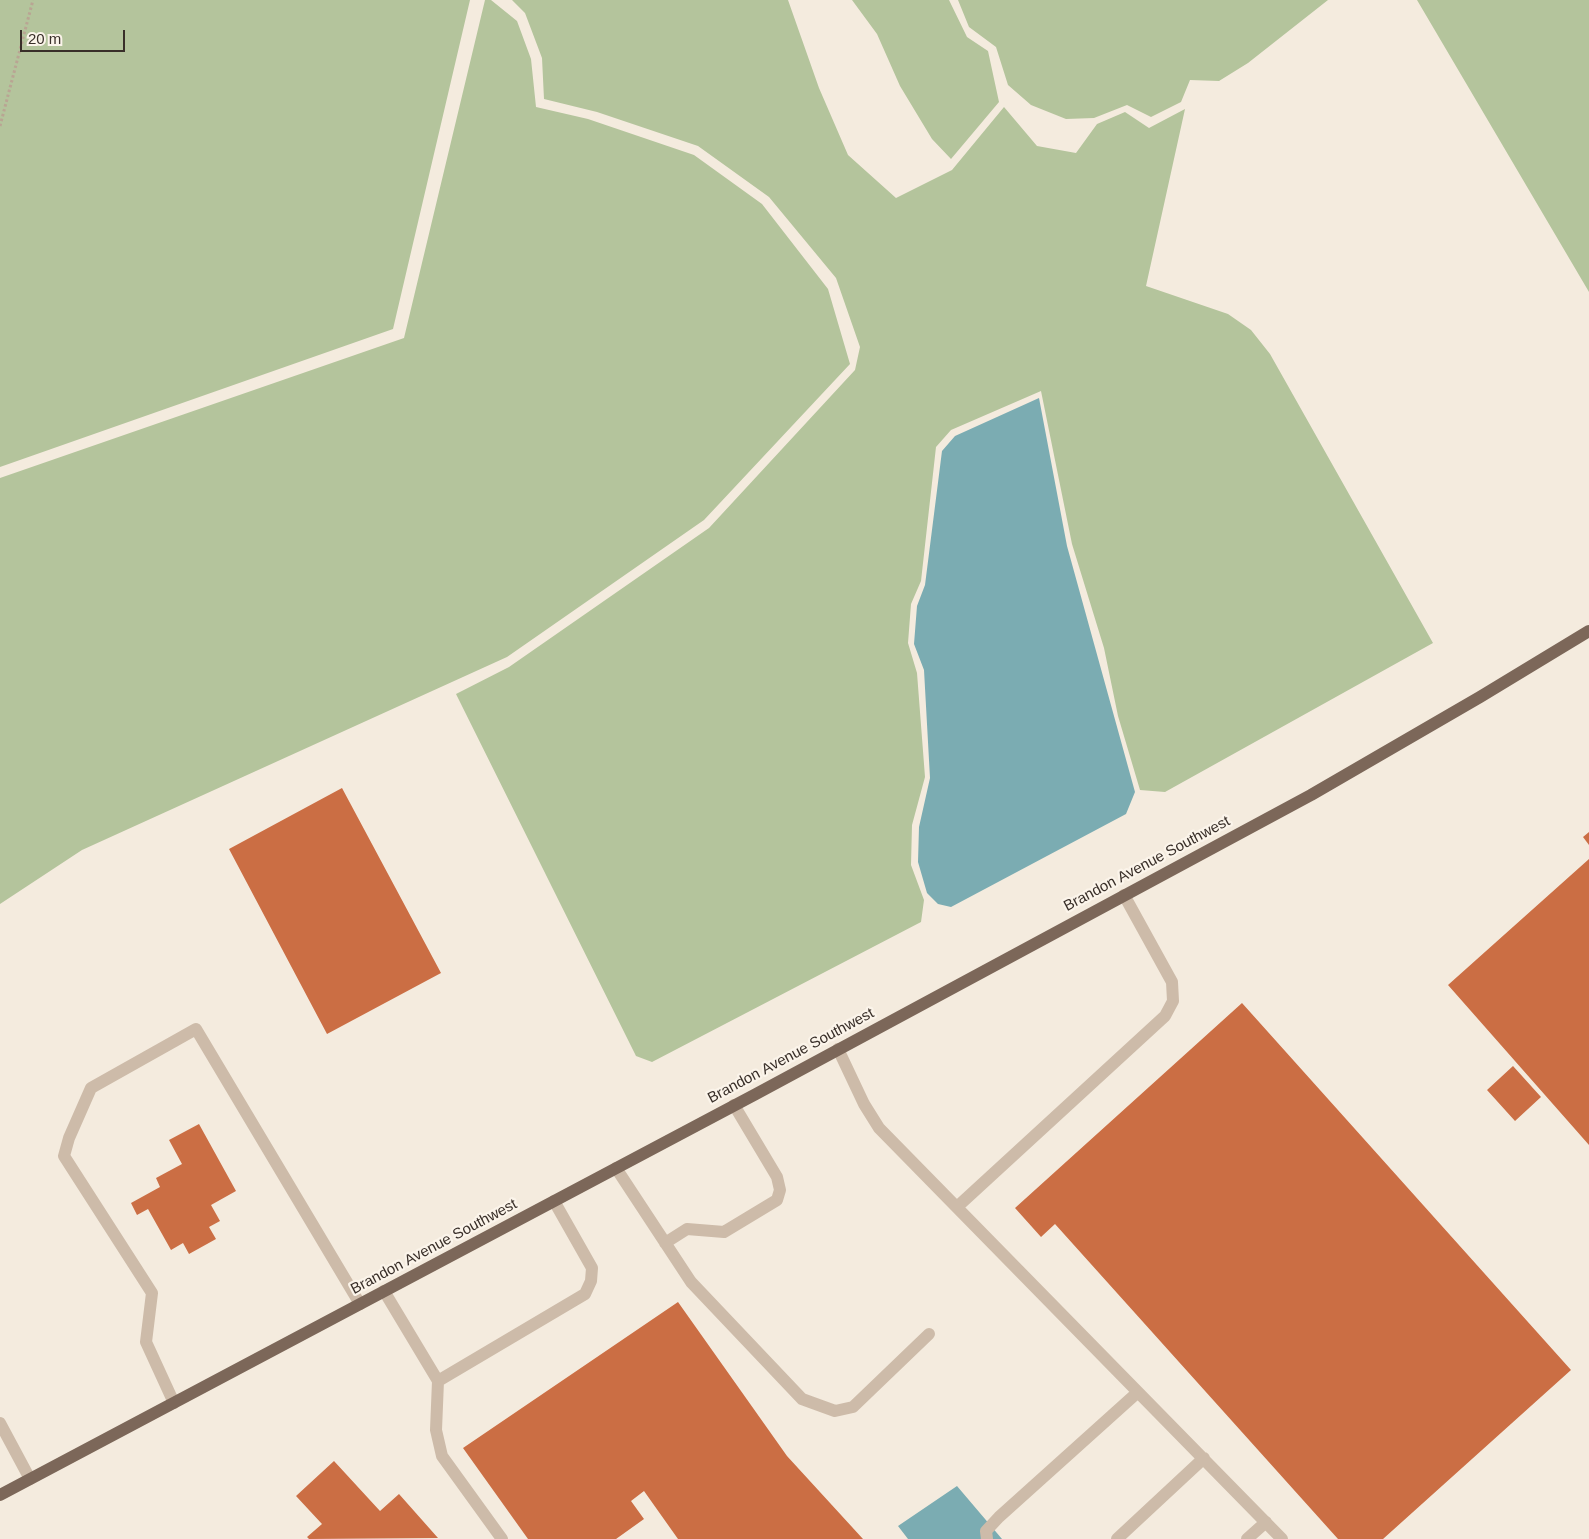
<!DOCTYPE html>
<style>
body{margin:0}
#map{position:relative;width:1589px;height:1539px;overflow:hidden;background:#f4ebde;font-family:Arial,sans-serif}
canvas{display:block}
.scale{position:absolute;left:20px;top:30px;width:105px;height:22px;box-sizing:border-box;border:2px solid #392f29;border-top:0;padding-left:6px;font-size:15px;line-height:18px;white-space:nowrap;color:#392f29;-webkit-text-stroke:4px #fbf4ea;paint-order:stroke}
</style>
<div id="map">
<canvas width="1589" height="1539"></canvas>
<div class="scale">20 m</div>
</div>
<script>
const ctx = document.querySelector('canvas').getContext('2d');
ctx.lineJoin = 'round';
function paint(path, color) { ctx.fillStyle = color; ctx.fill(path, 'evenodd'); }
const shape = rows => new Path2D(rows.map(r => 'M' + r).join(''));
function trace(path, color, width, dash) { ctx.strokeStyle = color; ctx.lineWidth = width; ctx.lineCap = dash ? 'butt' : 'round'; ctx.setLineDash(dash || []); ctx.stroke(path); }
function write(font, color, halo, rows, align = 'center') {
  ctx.font = font + ' Arial,sans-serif'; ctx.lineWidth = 4.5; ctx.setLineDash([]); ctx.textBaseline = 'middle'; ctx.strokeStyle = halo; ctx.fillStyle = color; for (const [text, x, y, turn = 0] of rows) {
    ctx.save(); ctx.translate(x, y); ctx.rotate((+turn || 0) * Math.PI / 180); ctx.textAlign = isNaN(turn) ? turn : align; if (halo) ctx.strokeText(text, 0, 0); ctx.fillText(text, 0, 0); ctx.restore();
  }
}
const green = shape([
 [0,0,470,0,393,329,0,467],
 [485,0,491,0,517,21,531,59,536,107,588,119,694,155,762,204,828,289,850,364,704,520,507,657,82,850,0,904,0,478,404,338],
 [512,0,788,0,819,88,848,155,896,198,952,170,1004,107,1037,146,1076,153,1097,124,1125,112,1149,128,1185,109,1146,286,1228,314,1251,330,1270,354,1433,643,1165,792,1140,790,1118,716,1104,648,1072,544,1041,391,951,430,936,447,921,581,911,604,908,643,917,673,925,777,912,825,911,865,924,900,921,922,652,1062,636,1056,456,694,509,667,709,528,855,370,860,347,836,278,769,197,698,146,597,112,544,99,542,58,525,13],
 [852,0,949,0,967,37,988,51,999,102,951,159,932,139,900,86,877,34],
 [958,0,1328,0,1248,63,1219,81,1190,80,1181,102,1151,117,1127,105,1094,118,1066,119,1031,105,1008,85,996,47,969,27],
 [1417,0,1589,0,1589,292]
]);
const water = shape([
 [1039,398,1067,546,1135,792,1126,814,951,907,938,904,927,893,918,862,919,827,930,778,924,670,914,644,917,606,925,585,942,451,955,436],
 [957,1486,1002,1539,908,1539,898,1526]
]);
const building = shape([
 [342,788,441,973,327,1034,229,849],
 [1589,832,1589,845,1583,837],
 [1589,859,1589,1145,1448,985],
 [1242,1003,1571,1370,1383,1539,1338,1539,1055,1224,1041,1237,1015,1208],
 [1513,1066,1541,1097,1515,1121,1487,1090],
 [199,1124,236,1191,211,1205,220,1221,209,1227,216,1239,189,1254,183,1243,171,1250,148,1209,137,1215,131,1203,160,1187,156,1178,182,1164,169,1140],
 [678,1302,787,1456,863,1539,678,1539,644,1491,631,1501,644,1519,616,1539,528,1539,463,1448],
 [334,1461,380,1511,399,1494,438,1538,309,1539,307,1537,322,1524,296,1496]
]);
const path = shape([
 [0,126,33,0]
]);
const service = shape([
 [838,1049,864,1104,879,1128,1282,1539],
 [616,1168,691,1282,802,1399,835,1411,853,1407,929,1334],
 [957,1207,1165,1016,1173,1001,1172,982,1124,895],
 [665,1243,687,1229,724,1232,777,1200,780,1190,777,1177,734,1105],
 [384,1291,438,1381,436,1430,442,1456,502,1539],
 [438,1381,585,1294,591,1281,592,1268,554,1201],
 [174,1403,146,1342,152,1293,64,1156,69,1138,91,1088,196,1029,360,1304],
 [0,1423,30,1479],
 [987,1539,986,1531,999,1517,1138,1392],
 [1117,1539,1204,1458],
 [1247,1539,1266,1522]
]);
const primary = shape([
 [0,1495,756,1094,1311,795,1480,697,1589,631]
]);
const streetNames = [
 ["Brandon Avenue Southwest",1147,864,-28],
 ["Brandon Avenue Southwest",791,1056,-28],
 ["Brandon Avenue Southwest",434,1247,-28]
];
paint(green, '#b4c49c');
paint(water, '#7bacb2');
paint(building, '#cb6e44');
trace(path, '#b9a593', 3, [2.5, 2.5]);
trace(service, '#cdbba9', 12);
trace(primary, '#7c6759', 12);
write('15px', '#392f29', '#fbf4ea', streetNames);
</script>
